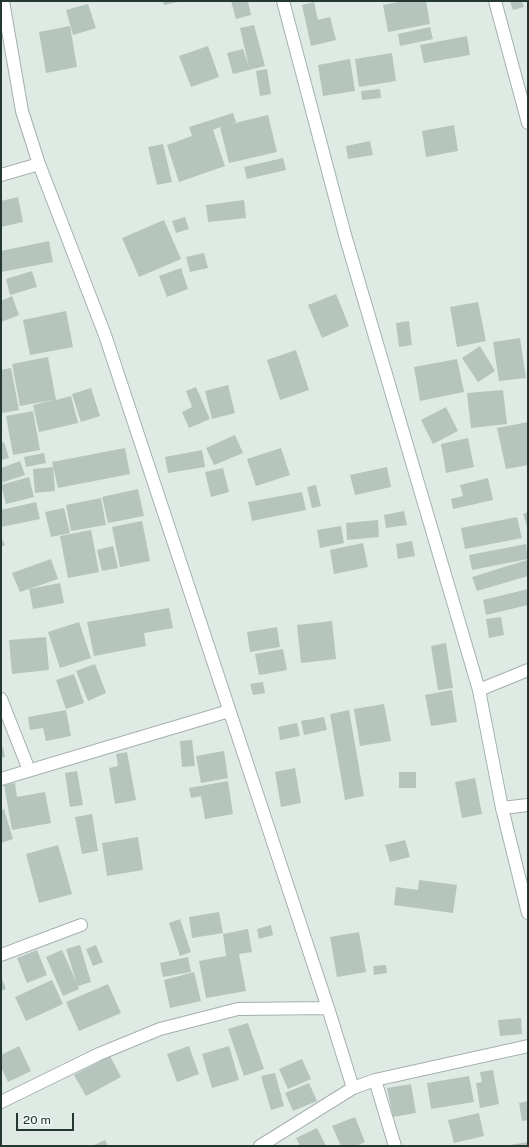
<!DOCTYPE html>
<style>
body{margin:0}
#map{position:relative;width:529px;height:1147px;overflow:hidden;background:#e0eae5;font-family:"Public Sans",sans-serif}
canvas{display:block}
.frame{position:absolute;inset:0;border:2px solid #223831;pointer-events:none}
.scale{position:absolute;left:16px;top:1113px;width:58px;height:18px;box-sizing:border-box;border:2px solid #223831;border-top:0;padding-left:5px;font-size:12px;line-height:14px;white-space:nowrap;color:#223831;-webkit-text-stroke:3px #f0f6f3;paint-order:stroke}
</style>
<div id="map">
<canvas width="529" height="1147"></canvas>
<div class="frame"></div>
<div class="scale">20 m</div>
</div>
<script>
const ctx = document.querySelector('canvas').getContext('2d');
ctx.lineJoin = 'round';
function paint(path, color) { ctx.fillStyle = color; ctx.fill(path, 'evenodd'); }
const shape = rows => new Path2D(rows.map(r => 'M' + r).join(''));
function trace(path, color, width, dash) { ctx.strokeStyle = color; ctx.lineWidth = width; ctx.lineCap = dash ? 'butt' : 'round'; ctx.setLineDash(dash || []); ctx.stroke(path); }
const building = shape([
 [163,1,178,1,178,2,164,5],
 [231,1,248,1,251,15,236,19],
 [404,1,426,1,430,24,388,32,383,5],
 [510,1,522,1,524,7,513,10],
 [314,2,318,20,330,17,336,40,311,46,302,5],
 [88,4,96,28,73,35,66,10],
 [254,25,265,66,233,74,227,53,243,49,249,67,240,28],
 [70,26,77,67,46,73,39,32],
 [430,27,433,39,400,46,398,34],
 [467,36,470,55,424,63,420,45],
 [208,46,219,77,191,87,179,56],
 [392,53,396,81,359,87,355,59],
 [350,59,355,91,323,96,318,65],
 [267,69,271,94,260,96,256,71],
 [380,89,381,98,362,100,361,91],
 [233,113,236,122,231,124,268,115,277,152,229,163,220,127,213,130,225,166,179,182,167,145,192,136,189,127],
 [454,125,458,151,426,157,422,131],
 [370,141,373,155,348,159,346,146],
 [163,144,172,182,157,185,148,147],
 [283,158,286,170,247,179,244,167],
 [18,197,23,222,1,227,1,201],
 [244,200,246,218,208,222,206,205],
 [185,217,189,229,176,233,172,221],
 [164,220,181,259,139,277,122,238],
 [49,241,53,262,1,272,1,251],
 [204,253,208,268,190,272,186,257],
 [181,268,188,289,167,297,159,276],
 [32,271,37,287,10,295,6,279],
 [336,294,349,326,322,338,308,305],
 [12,296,19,315,1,322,1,301],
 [478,302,486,341,457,347,450,307],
 [66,311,73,347,30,355,23,320],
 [409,321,412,345,399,347,396,323],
 [520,338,526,378,499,381,493,342],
 [480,346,495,371,478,382,462,358],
 [296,350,309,390,280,400,267,360],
 [48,357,56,400,71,396,78,423,39,432,33,405,53,400,20,406,12,364],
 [457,359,464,392,420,401,414,367],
 [11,368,19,410,2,413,1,370],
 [228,385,235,413,212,419,205,391],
 [196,387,210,419,189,428,182,412,192,407,186,391],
 [91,388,100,416,81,422,72,394],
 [503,390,507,424,471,428,467,393],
 [446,407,458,431,433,444,421,420],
 [33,411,40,450,13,455,6,416],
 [528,422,528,465,506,469,497,428],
 [235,435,243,453,214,465,206,448],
 [468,438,474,467,446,473,441,444],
 [4,442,9,458,1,460,1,443],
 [125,448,130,474,58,488,52,462],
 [281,448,290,475,256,486,247,459],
 [202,450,205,467,168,473,165,457],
 [44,453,46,463,26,467,24,457],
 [20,461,25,475,1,483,1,468],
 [53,467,55,491,35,493,33,469],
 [387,467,391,487,355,495,350,475],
 [223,468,229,492,211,497,205,472],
 [29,477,34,497,6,504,1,485],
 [488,478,493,500,453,509,451,499,463,496,460,485],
 [316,485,321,506,312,508,307,487],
 [138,489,144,516,108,523,102,497],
 [302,492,306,510,252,521,248,502],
 [101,498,106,525,71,531,66,505],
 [36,502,40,519,1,527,1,510],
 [64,508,70,533,51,537,45,512],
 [404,511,407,525,386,528,384,515],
 [528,512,528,529,523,514],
 [517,517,522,538,465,549,461,528],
 [378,520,379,537,347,540,346,523],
 [142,521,150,561,120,567,112,527],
 [341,526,344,543,320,548,317,530],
 [91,530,99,572,68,578,60,536],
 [1,537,5,545,1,547],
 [412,541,415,556,398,559,396,544],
 [363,543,368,567,334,574,330,550],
 [526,544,528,559,472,570,469,555],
 [113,546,118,568,102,571,97,550],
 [51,559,58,579,20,592,12,573],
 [527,560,528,576,477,591,472,577],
 [60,583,64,603,33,609,29,589],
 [528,589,528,605,486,615,483,600],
 [169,608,173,628,144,633,146,646,94,656,87,622],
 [501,617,504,635,489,638,486,619],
 [332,621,336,659,301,663,297,625],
 [79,622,91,658,60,668,48,632],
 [277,627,280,647,250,652,247,632],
 [46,637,49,670,12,674,9,640],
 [446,643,453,688,438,690,431,646],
 [283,649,287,670,259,675,255,654],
 [95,664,106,693,88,701,76,671],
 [74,674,84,703,66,709,56,680],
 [263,682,265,693,253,695,250,684],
 [452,690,457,722,431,726,425,695],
 [384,704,391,741,360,746,354,709],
 [66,710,71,736,46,741,43,728,30,730,28,717],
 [349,710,364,796,345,800,330,714],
 [324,717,327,730,304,735,301,721],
 [297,723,300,736,280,740,278,727],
 [192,740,195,766,182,767,180,741],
 [1,747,3,747,5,757,1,758],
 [224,751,228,778,201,783,196,756],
 [127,752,136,800,115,804,109,768,118,766,116,754],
 [295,768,301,803,281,807,275,772],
 [77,771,83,805,70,807,65,773],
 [399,772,416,772,416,788,399,788],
 [475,778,482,814,462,818,455,782],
 [228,781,233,814,205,819,201,796,191,798,189,788],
 [15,783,17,797,45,792,51,823,12,830,4,785],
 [4,809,13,839,1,843,1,810],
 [92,814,98,851,82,854,75,817],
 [138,837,143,870,107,876,102,843],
 [405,840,410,857,390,862,385,845],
 [58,845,72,894,39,903,26,854],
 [419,880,457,885,453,913,394,905,396,887,418,890],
 [219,912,223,933,192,938,189,917],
 [180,919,191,952,180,956,169,923],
 [271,925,273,935,259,939,257,929],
 [248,929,252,952,239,954,246,991,206,998,199,961,226,956,223,934],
 [359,932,366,972,337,977,330,937],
 [80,945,91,982,78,986,79,989,63,996,46,957,62,950,76,981,66,949],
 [96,945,103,962,93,966,86,949],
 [37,950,47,975,27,983,17,958],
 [188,957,191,972,163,977,160,963],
 [386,965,387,973,374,975,373,966],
 [194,972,201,1001,170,1008,164,980],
 [1,976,6,989,1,991],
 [52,980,63,1004,26,1021,15,997],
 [108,984,121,1013,79,1031,66,1002],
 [521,1018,522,1034,500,1036,498,1020],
 [248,1023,264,1069,244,1076,228,1029],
 [19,1046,31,1071,8,1082,1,1067,1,1055],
 [189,1046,199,1074,177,1082,167,1054],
 [229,1046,239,1080,212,1088,202,1054],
 [110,1056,121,1077,86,1096,74,1075],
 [302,1059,311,1079,288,1089,279,1069],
 [493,1070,499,1104,480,1108,476,1083,482,1082,480,1072],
 [275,1073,284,1106,271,1110,261,1076],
 [469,1076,474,1102,431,1109,427,1083],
 [309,1083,317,1101,293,1111,285,1093],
 [411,1084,416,1113,393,1117,387,1088],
 [528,1101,528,1120,522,1121,519,1103],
 [479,1113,484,1136,454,1143,448,1120],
 [355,1117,365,1142,356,1146,341,1146,332,1126],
 [317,1128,326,1146,300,1146,296,1138],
 [105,1140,108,1146,92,1146],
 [528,1142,528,1146,510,1146,510,1145]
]);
const street = shape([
 [3,1,22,111,39,164,105,335,328,1008,353,1088],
 [495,1,528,123],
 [1,175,39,164],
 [479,690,528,670],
 [1,699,29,770],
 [1,779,229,711],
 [502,808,528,805],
 [1,955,81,925],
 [375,1080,395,1146],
 [1,1102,99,1054,160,1029,238,1009,328,1008],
 [260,1146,353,1088,375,1080,528,1046]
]);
const secondary = shape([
 [283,1,345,235,479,690,502,808,528,913]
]);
paint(building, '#b5c4bd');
trace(street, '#a3b1ab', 14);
trace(secondary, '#a0b4ac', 14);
trace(street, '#fff', 12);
trace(secondary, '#fff', 12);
</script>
